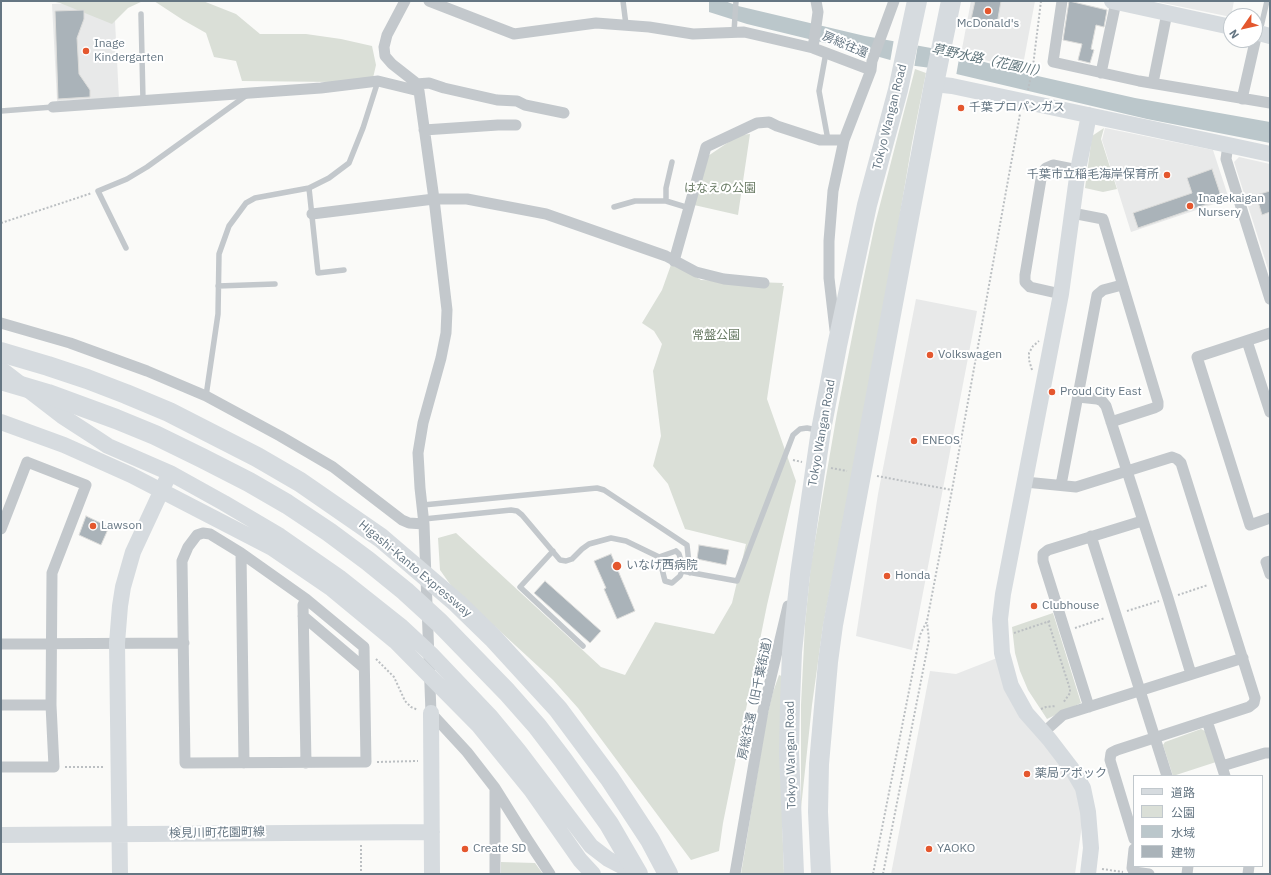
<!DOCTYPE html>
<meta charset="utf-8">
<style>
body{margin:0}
#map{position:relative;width:1271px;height:875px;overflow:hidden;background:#fafaf8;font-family:"IBM Plex Sans","Noto Sans JP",sans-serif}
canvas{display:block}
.frame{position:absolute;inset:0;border:2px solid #657683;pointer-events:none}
.legend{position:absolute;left:1133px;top:775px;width:130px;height:92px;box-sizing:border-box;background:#fff;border:1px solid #c1c8cd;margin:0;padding:5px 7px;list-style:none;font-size:12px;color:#657683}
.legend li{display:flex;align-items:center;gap:8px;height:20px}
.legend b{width:20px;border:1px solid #c1c8cd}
.north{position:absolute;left:1223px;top:8px;width:40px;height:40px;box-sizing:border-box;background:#fff;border:1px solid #c1c8cd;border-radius:50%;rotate:236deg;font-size:11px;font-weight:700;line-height:16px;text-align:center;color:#657683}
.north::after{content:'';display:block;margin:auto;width:14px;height:18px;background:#e4572e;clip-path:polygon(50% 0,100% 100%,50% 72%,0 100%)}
</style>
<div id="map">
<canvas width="1271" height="875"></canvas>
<div class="frame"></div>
<ul class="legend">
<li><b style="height:5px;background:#d6dbdf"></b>道路</li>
<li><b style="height:11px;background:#dadfd7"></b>公園</li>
<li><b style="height:11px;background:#bbc7cb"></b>水域</li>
<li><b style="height:11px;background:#aab3b9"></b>建物</li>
</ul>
<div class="north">N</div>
</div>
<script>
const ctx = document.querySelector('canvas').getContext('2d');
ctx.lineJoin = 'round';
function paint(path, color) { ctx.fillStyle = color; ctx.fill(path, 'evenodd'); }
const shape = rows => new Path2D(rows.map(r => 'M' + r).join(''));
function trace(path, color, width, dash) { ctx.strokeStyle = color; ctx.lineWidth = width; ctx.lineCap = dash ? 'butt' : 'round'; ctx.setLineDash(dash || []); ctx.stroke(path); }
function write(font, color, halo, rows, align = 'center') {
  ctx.font = font + ' "IBM Plex Sans","Noto Sans JP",sans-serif'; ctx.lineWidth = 4; ctx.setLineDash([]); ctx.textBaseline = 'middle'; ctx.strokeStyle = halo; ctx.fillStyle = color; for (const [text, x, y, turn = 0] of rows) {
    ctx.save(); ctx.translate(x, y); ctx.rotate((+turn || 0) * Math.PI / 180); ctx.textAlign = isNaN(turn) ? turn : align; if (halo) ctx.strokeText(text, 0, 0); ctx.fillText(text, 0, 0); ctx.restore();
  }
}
const built = shape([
 [114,1,119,99,57,101,52,4],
 [971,1,1035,1,1023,65,1026,65,1024,70,961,54],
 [1153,1,1234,1,1231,17],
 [1105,128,1213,150,1229,199,1131,232,1102,140],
 [1239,157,1270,164,1270,275,1234,162],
 [916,299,977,311,912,650,856,636,878,494],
 [997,658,1049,748,1074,785,1081,804,1082,825,1075,874,891,874,930,671,956,674]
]);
const green = shape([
 [51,1,143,1,128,8,112,24,60,3],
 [154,1,203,1,236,14,260,34,306,34,341,39,372,46,376,65,373,78,334,82,242,81,236,61,214,57,206,33,183,20],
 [915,69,926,73,912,143,888,286,823,626,812,705,801,808,801,705,805,624,811,564,837,413,863,281,875,224],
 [1104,128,1101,139,1117,189,1103,192,1085,188,1092,136],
 [750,134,738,215,694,205,708,156,739,135],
 [672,262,701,280,783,283,782,286,784,286,767,399,796,481,767,605,723,823,719,851,691,860,578,708,553,680,452,587,440,570,438,538,456,533,601,667,625,675,655,622,714,634,732,603,746,544,685,529,668,484,653,466,661,436,653,371,662,344,654,331,642,323,662,290],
 [1053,613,1081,703,1047,719,1028,690,1020,671,1015,653,1012,627],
 [779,675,784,677,782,817,784,874,741,874,766,721,773,692],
 [1201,729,1205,731,1216,762,1173,776,1163,745,1165,742],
 [501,862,535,863,543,874,501,874]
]);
const water = shape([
 [709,1,725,1,738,6,865,36,942,50,1020,72,1135,98,1270,122,1270,143,1147,119,931,68,908,65,858,51,747,24,709,12]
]);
const pier = shape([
 [894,39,918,44,914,68,890,62],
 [948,50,960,53,956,76,929,70]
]);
const building = shape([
 [975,1,1001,1,997,24,971,19,975,1],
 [1069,1,1107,10,1104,27,1096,25,1091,49,1094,50,1090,63,1078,60,1082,44,1063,40,1069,1],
 [84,10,84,19,77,38,79,74,90,90,90,97,58,99,55,11,84,10],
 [1212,169,1222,199,1138,228,1133,213,1192,193,1187,178,1212,169],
 [1270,191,1270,212,1262,215,1256,195,1270,191],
 [86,516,109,527,101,545,79,535,86,516],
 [699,545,729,550,726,565,697,559,699,545],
 [611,554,635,611,617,619,604,589,606,588,594,561,611,554],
 [545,581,601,631,590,643,534,593,545,581]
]);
const path = shape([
 [1028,90,1033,66,1041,1],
 [1,223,92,193],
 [1032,370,1029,360,1029,353,1033,346,1039,341],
 [793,460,802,462],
 [831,468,847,471],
 [877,476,952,490],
 [1178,595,1208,585],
 [1127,611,1159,601],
 [1048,621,1070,689,1070,693,1063,703],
 [1075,628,1105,618],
 [1014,633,1050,621],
 [376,659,394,677,405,701,411,707,418,710],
 [1041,709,1046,707,1056,706],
 [377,762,418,761],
 [65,767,105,767],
 [361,845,361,874],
 [1102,869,1123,872],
 [873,874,920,635,927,621,952,490,1020,114],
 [883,874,929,640,927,622]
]);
const lane = shape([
 [623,1,626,25],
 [141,14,143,100],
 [1260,31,1267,1],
 [734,32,736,1],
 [825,58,819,91,828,140],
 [1,111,53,107],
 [309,188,318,273,344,270],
 [666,201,666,188,672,162],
 [614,207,635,201,666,201,689,208],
 [126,248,98,191,127,179,147,167,247,95],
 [218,286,275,284],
 [206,396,218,314,219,254,229,226,246,203,255,198,309,188,329,178,349,163,363,128,378,81],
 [423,505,597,488,604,490,687,545,690,573],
 [424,519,511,510,517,511,522,515,560,560,566,561,572,559,582,549,589,544,611,538,626,541,659,557],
 [553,551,520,587,583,646],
 [676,551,679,554,681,560,682,571,680,576,672,583,665,581,659,557,676,551],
 [682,571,737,581,793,435,800,429,807,428,817,430]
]);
const street = shape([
 [405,1,387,35,384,47,385,56,392,64,415,82,419,91,434,199,447,310,446,333,441,358,423,423,418,453,420,488,424,524,431,713,467,752,495,788,527,839,550,874],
 [429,1,514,34,596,23,649,27,693,34,744,32,813,48,871,70],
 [1062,1,1053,62,1139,81,1270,103],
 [813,48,818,12,816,1],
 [1101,73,1116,2],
 [1153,83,1167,13],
 [416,84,429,83,444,88,497,100,517,101,525,105,564,113],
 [1242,99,1257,33],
 [53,107,321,88,378,81,419,91],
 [424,130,498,125,516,125],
 [1228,145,1226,159,1270,299],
 [1072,213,1103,219,1158,402,1158,406,1154,408,1111,422],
 [312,214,434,199,467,199,546,214,666,256,696,272,724,279,764,283],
 [674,261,706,147,757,123,769,122,777,126,820,140,844,140],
 [1061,294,1030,287,1025,282,1025,275,1042,173,1046,168,1053,165,1078,170],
 [1,323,70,343,147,371,206,396,280,436,333,467,402,520,409,523,424,524],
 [835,330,829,278,829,241,833,191,844,140,871,70,872,61,894,1],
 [1270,333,1197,357,1250,525,1270,518],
 [1247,341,1270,412],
 [1078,397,1097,399,1102,401,1106,406,1168,598,1191,674],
 [1025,482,1076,487,1172,457,1177,459,1181,463,1255,698,1254,703,1249,707,1117,750,1111,753,1110,760,1134,839],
 [1061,485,1097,295,1103,290,1122,285],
 [1,529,27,462,86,485,52,573,51,705,54,767,1,767],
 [203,533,210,534,241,553,306,599,364,647,366,762,185,763,182,561,188,547,197,535,203,533],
 [1091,536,1167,776],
 [241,553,244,763],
 [1270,561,1266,562,1270,574],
 [303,616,363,667],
 [1,644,184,643],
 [1,705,51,705],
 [1089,707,1043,561,1043,554,1048,550,1142,521],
 [1207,721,1225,776],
 [1044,732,1063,715,1243,658],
 [306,763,303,605,306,599],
 [1222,766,1265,753,1270,753],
 [495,789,495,874],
 [1134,849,1132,868,1134,872,1149,874],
 [735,874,763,711,788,606],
 [1187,874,1188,866],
 [1248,874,1249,866]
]);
const secondary = shape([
 [1112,1,1231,27],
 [1255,32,1270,36],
 [934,84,952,86,1270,154],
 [1,369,62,416,96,438,108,446,170,473,224,503,280,536,339,577,402,627,431,654,491,717,519,751,591,846,608,859,637,874],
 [1,422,64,445,131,475,272,548,332,589,395,641,479,726,531,790,580,860,593,874],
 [431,713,432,874],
 [1,835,432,832],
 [120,874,117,643,120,606,123,587,133,552,166,481],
 [1088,874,1091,848,1088,812,1083,788,1072,769,1049,739,1026,713,1011,686,1002,653,1000,619,1003,594,1061,294,1078,170,1089,115]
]);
const highway = shape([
 [1,352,48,366,87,379,126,394,169,412,257,457,300,482,381,538,457,603,493,638,558,709,610,779,650,840,668,874],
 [1,380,48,394,116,419,155,435,202,458,249,482,287,504,329,532,368,561,405,591,440,623,507,692,537,726,563,760,609,824,638,874],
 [794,874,789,753,790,702,792,652,800,575,821,430,837,346,867,205,898,90,917,1],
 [821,874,818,812,819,764,828,662,833,625,934,84,951,1]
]);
const markers = [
 [988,11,4,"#e4572e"],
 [86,51,4,"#e4572e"],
 [961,108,4,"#e4572e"],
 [1167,175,4,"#e4572e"],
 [1190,206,4,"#e4572e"],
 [930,355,4,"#e4572e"],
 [1052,392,4,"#e4572e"],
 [914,441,4,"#e4572e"],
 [93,526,4,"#e4572e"],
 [617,566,5,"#e4572e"],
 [887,576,4,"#e4572e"],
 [1034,606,4,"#e4572e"],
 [1027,774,4,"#e4572e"],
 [465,849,4,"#e4572e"],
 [929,849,4,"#e4572e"]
];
const poiNames = [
 ["McDonald's",988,24,"center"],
 ["Inage",94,44],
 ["Kindergarten",94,58],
 ["千葉プロパンガス",969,108],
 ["千葉市立稲毛海岸保育所",1159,175,"right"],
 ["Inagekaigan",1198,199],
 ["Nursery",1198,213],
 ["Volkswagen",938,355],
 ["Proud City East",1060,392],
 ["ENEOS",922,441],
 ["Lawson",101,526],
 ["いなげ西病院",626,566],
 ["Honda",895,576],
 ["Clubhouse",1042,606],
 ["薬局アポック",1035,774],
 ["Create SD",473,849],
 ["YAOKO",937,849]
];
const streetNames = [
 ["房総往還",845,45,23],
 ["Tokyo Wangan Road",890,117,-76],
 ["Tokyo Wangan Road",822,433,-80],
 ["Higashi-Kanto Expressway",415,569,40],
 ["房総往還（旧千葉街道）",756,695,-78],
 ["Tokyo Wangan Road",791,755,-91],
 ["検見川町花園町線",217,833,-1]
];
const parkNames = [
 ["はなえの公園",720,189],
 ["常盤公園",716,336]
];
const waterNames = [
 ["草野水路（花園川）",989,61,12]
];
paint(built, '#e8e9e9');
paint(green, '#dadfd7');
paint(water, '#bbc7cb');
paint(pier, '#fafaf8');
paint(building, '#aab3b9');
trace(building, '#dcdcda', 1);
trace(path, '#bbbfc2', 2, [2, 2]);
trace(lane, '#c3c8cc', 5.5);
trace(street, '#c3c8cc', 11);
trace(secondary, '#d6dbdf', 16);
trace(highway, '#d6dbdf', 20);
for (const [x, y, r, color] of markers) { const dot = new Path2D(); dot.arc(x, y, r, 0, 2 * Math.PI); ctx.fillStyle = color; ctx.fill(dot); trace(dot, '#fff', 1.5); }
write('12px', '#657683', '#fff', poiNames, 'left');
write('12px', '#657683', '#fff', streetNames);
write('12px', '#687a64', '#fff', parkNames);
write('italic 13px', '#60757c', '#fff', waterNames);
</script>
